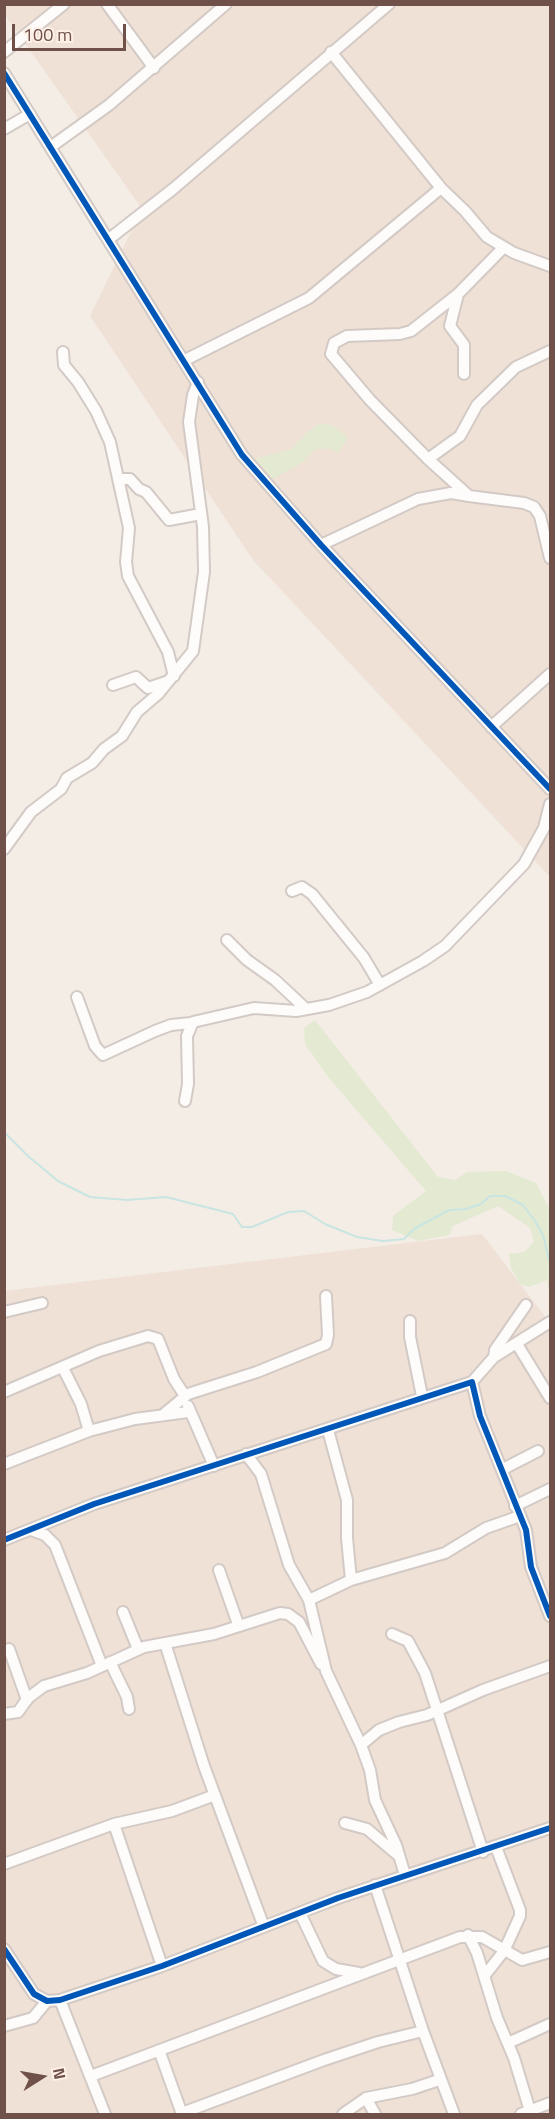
<!DOCTYPE html>
<style>
body{margin:0}
#map{position:relative;width:555px;height:2119px;overflow:hidden;background:#f4ede6;font-family:"Titillium Web",sans-serif}
canvas{display:block}
.frame{position:absolute;inset:0;border:6px solid #6f5149;pointer-events:none}
.north{position:absolute;left:12px;top:2047px;width:60px;height:60px;-webkit-text-stroke:4px #fef0e6;paint-order:stroke;rotate:79deg;font-size:16px;font-weight:700;line-height:24px;text-align:center;color:#6f5149}
.north::after{content:'';display:block;margin:auto;width:21px;height:27px;background:#6f5149;clip-path:polygon(50% 0,100% 100%,50% 72%,0 100%)}
.scale{position:absolute;left:12px;top:24px;width:114px;height:27px;box-sizing:border-box;border:3px solid #6f5149;border-top:0;padding-left:8px;font-size:18px;line-height:21px;white-space:nowrap;color:#6f5149;-webkit-text-stroke:4px #fef0e6;paint-order:stroke}
</style>
<div id="map">
<canvas width="555" height="2119"></canvas>
<div class="frame"></div>
<div class="north">N</div>
<div class="scale">100 m</div>
</div>
<script>
const ctx = document.querySelector('canvas').getContext('2d');
ctx.lineJoin = 'round';
function paint(path, color) { ctx.fillStyle = color; ctx.fill(path, 'evenodd'); }
const shape = rows => new Path2D(rows.map(r => 'M' + r).join(''));
function trace(path, color, width, dash) { ctx.strokeStyle = color; ctx.lineWidth = width; ctx.lineCap = dash ? 'butt' : 'round'; ctx.setLineDash(dash || []); ctx.stroke(path); }
const residential = shape([
 [4,5,550,5,550,877,253,560,90,316,142,209,5,15],
 [482,1234,550,1323,550,2114,5,2114,4,1291]
]);
const green = shape([
 [319,424,333,425,348,438,338,453,332,449,315,449,303,462,273,479,255,459,292,449,306,433],
 [315,1020,438,1177,455,1180,467,1172,506,1171,536,1183,550,1210,550,1296,547,1280,529,1287,520,1284,511,1268,509,1254,524,1252,534,1242,530,1228,498,1206,453,1226,449,1235,418,1241,392,1230,393,1216,426,1191,329,1078,305,1044,304,1028]
]);
const stream = shape([
 [4,1132,28,1156,58,1181,90,1197,127,1200,166,1197,233,1214,242,1227,252,1227,288,1212,304,1211,325,1224,357,1237,383,1241,404,1239,414,1229,449,1210,466,1209,481,1204,490,1196,505,1196,523,1205,535,1221,543,1235,550,1264]
]);
const minor = shape([
 [107,4,154,68],
 [4,52,64,4],
 [331,52,441,188,465,211,487,237,514,253,550,266],
 [4,73,242,455,321,545,550,789],
 [4,129,30,114],
 [52,146,109,105,226,4],
 [109,239,173,189,389,4],
 [503,248,458,294,411,331,400,334,347,336,334,343,331,354,370,400,428,459,469,496,524,503,534,507,540,516,550,558],
 [458,294,450,326,464,345,464,374],
 [63,352,64,365,78,382,96,411,110,442,129,528,126,562,128,576,168,652,174,676],
 [185,360,309,298,441,188],
 [428,459,460,436,477,405,516,367,550,351],
 [118,479,130,479,139,489,146,492,169,520,201,514],
 [321,545,418,499,451,493,469,496],
 [113,685,136,677,148,688,166,682],
 [491,727,550,674],
 [4,849,31,812,61,789,67,778,92,763,104,749,122,736,137,712,158,694,193,651,204,572,203,527,189,422,193,395,198,382],
 [292,891,302,887,312,894,364,958,380,985],
 [227,940,247,960,275,980,306,1009],
 [77,997,95,1046,103,1055,155,1031,171,1025,191,1023],
 [185,1101,188,1084,187,1036,193,1022,254,1008,296,1011,329,1005,367,992,423,961,445,946,524,864,544,828,550,804],
 [4,1312,42,1303],
 [410,1321,410,1337,422,1396],
 [517,1344,550,1398],
 [494,1357,495,1350,526,1305],
 [63,1368,81,1404,89,1431],
 [472,1382,494,1357,550,1322],
 [4,1392,99,1351,148,1336,158,1339,174,1379,185,1396],
 [188,1406,214,1466],
 [164,1414,188,1394,257,1372,326,1344,328,1335,326,1296],
 [328,1430,347,1500,347,1538,351,1580],
 [246,1454,261,1474,289,1565,309,1600,326,1671,361,1745,370,1770,375,1800,396,1845,405,1875],
 [4,1464,89,1431,135,1419,188,1412],
 [503,1469,538,1451],
 [515,1506,550,1489],
 [31,1530,45,1535,55,1545,102,1666],
 [4,1540,94,1504,472,1382,480,1416,526,1530,531,1567,550,1616],
 [219,1570,238,1624],
 [309,1600,351,1580,445,1553,486,1528,520,1516],
 [123,1612,138,1649],
 [392,1634,408,1641,425,1673,483,1852],
 [165,1643,204,1766,264,1927],
 [9,1649,27,1700],
 [110,1662,127,1697,129,1709],
 [4,1714,18,1712,28,1698,44,1686,87,1673,144,1647,214,1634,280,1613,288,1614,299,1622,321,1664],
 [361,1745,379,1730,399,1722,427,1715,483,1690,550,1666],
 [345,1823,367,1829,399,1856],
 [114,1824,162,1966],
 [4,1864,114,1824,172,1811,215,1795],
 [375,1885,423,2031,454,2114],
 [300,1913,323,1961,336,1969,359,1973],
 [468,1935,477,1953,497,2018,514,2058,530,2111],
 [4,1949,34,1994,47,2001,60,2000,162,1966,338,1898,550,1828],
 [485,1975,504,1951,520,1916,520,1910,496,1847],
 [60,2000,105,2114],
 [4,2026,33,2018,47,2001],
 [508,2043,550,2024],
 [159,2050,182,2114],
 [91,2076,460,1937,482,1937,522,1960,550,1952],
 [366,2098,375,2114],
 [182,2113,324,2060,378,2042,423,2031],
 [343,2114,366,2098,412,2089,439,2080],
 [521,2114,550,2103]
]);
const cycleway = shape([
 [4,73,242,455,321,545,550,789],
 [4,1540,94,1504,472,1382,480,1416,526,1530,531,1567,550,1616],
 [4,1949,34,1994,47,2001,60,2000,162,1966,338,1898,550,1828]
]);
paint(residential, '#efe1d6');
paint(green, '#e4e9d1');
trace(stream, '#c9e5e2', 2);
trace(minor, '#d3cac5', 14);
trace(minor, '#fdfcfb', 10);
trace(cycleway, '#0057b8', 6);
</script>
